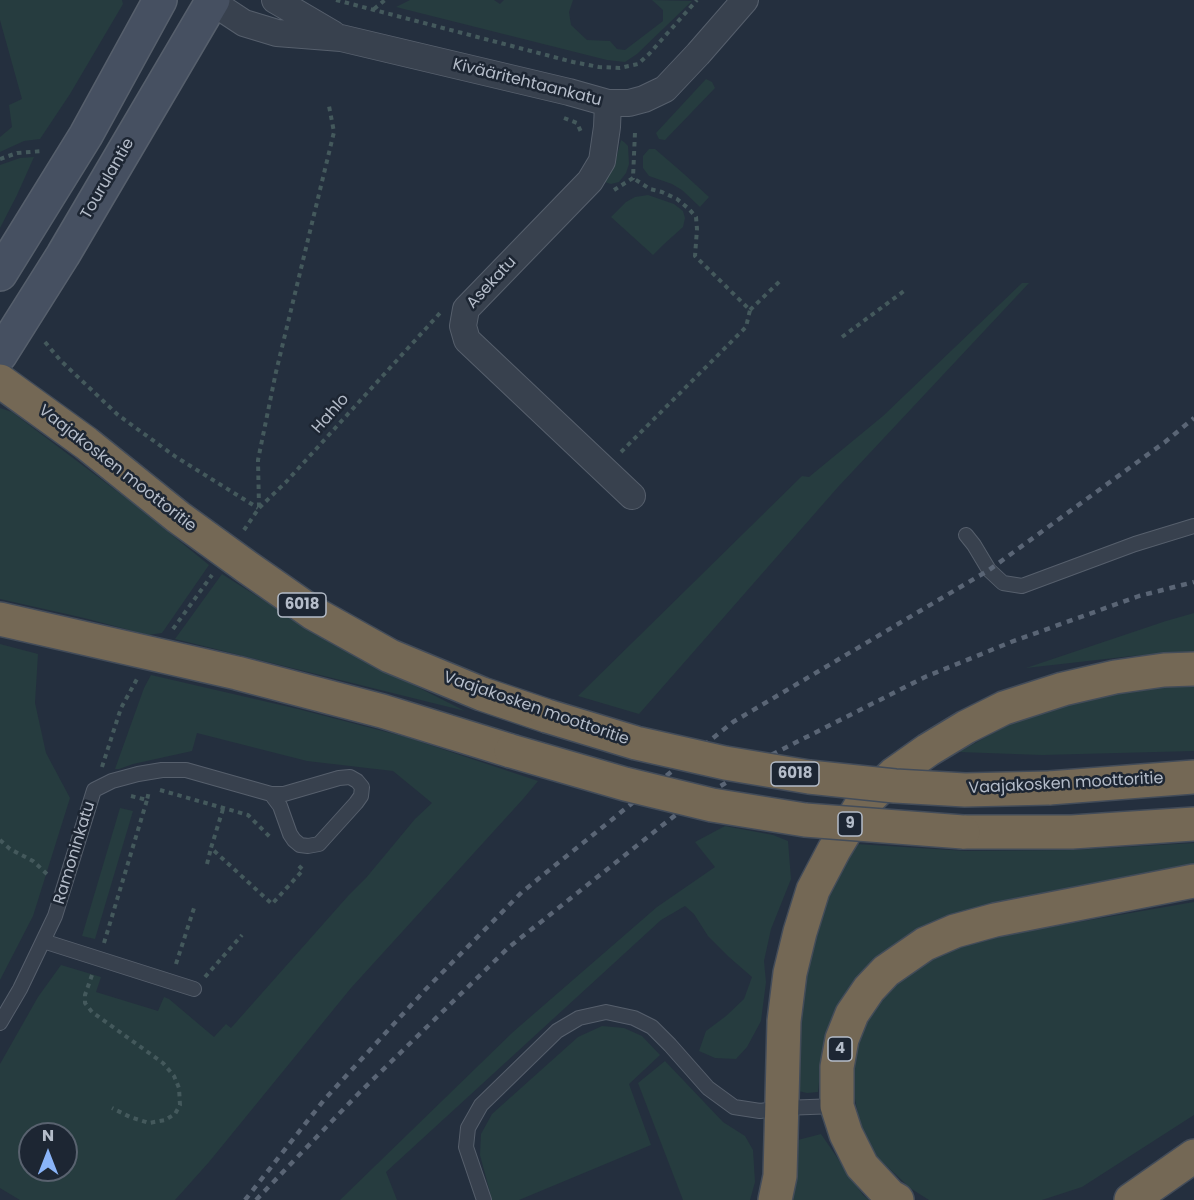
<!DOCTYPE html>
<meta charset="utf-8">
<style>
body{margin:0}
#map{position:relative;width:1194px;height:1200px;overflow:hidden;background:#242f3e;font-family:Poppins,sans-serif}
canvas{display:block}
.north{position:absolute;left:18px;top:1122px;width:60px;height:60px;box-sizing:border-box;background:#1d2633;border:2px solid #59626f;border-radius:50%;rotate:0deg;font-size:16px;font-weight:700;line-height:24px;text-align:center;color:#b4bcc9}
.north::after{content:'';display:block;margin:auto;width:21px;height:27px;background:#8ab4f8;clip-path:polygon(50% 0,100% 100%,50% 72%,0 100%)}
</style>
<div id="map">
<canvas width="1194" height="1200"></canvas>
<div class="north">N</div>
</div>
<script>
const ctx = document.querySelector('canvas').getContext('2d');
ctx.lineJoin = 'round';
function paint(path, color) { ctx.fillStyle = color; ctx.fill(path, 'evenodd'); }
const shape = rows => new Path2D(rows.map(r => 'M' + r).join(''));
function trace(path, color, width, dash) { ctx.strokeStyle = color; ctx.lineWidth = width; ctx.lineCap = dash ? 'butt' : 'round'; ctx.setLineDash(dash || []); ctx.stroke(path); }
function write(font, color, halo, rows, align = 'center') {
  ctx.font = font + ' Poppins,sans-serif'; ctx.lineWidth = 5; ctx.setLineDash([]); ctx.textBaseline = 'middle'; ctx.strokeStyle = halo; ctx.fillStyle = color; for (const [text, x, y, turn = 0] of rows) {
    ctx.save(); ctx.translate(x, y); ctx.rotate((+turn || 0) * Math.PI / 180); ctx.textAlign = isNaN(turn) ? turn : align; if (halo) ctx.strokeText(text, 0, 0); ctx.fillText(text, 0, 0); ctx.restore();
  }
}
const green = shape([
 [0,0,122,0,123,4,70,94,40,139,24,141,0,152,0,137,12,127,9,105,22,99,0,20],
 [410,0,494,0,500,4,504,0,573,0,569,12,571,25,587,40,610,41,617,49,625,50,663,21,663,10,652,0,692,1,637,54,625,62,607,60,396,7],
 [706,79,712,82,715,88,665,140,659,139,656,133],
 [621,140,624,142,628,146,629,164,626,173,619,182,611,184,605,182,615,163],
 [649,149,655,149,684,174,709,197,700,207,682,190,672,184,649,176,643,168,643,156],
 [34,157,17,195,0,228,0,165,20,158],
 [648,195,674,204,683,211,685,218,683,227,663,245,653,255,611,217,626,202,635,197],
 [1022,283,1029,283,838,487,639,714,578,696,802,476,809,477,883,416],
 [0,408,12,412,134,504,209,565,162,633,148,635,84,618,0,599],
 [222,574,334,645,465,711,175,639],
 [1194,613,1194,652,1132,656,1026,668,1166,621],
 [0,644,38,654,35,703,46,753,70,798,33,916,0,980],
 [151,675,298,709,406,737,538,781,523,799,351,988,209,1162,175,1200,20,1200,0,1188,0,1064,38,997,61,965,101,977,96,992,158,1011,164,997,169,999,214,1037,226,1024,231,1028,348,896,366,878,415,819,432,803,393,771,307,761,197,733,192,751,133,764,119,769,115,769,144,688],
 [30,1134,66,1134,66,1170,30,1170],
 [1194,680,1194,751,1042,755,959,752,1026,715,1114,691],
 [120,808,133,811,95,939,82,936],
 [725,826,773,835,788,841,791,879,771,929,764,961,766,982,761,1021,747,1047,736,1059,715,1058,699,1051,706,1031,726,1016,744,999,752,977,729,957,708,936,694,914,685,906,661,920,386,1172,397,1200,340,1200,513,1032,657,907,715,867,695,842],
 [1194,843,1194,874,991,908,826,1039,821,1063,818,1092,807,1093,794,1090,803,974,826,893,849,853,857,844,966,851,1071,850],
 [1194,902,1194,1115,1082,1187,1042,1200,929,1200,910,1188,876,1156,861,1131,852,1083,860,1031,899,977,942,952,1015,933],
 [602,1026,624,1028,642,1036,660,1055,629,1084,651,1145,519,1200,492,1200,480,1155,481,1134,492,1114,578,1037],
 [665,1061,723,1122,745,1136,753,1150,755,1182,750,1200,683,1200,638,1083],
 [821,1134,863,1195,869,1200,791,1200,794,1141]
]);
const path = shape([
 [336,0,573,62,599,67,620,68,638,64,649,54,697,0],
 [374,9,385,0],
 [564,118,577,123,582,134],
 [0,159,17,153,43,151],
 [614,190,633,178,635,132],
 [750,310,782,279],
 [842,337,904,291],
 [45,342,60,360,118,415,176,457,258,508],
 [621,452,746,327,750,310,695,256,697,229,696,217,689,209,677,199,662,192,650,189,633,178],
 [259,507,258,460,276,372,334,132,329,106],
 [244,530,259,508,286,482,440,313],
 [173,629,212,575],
 [102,767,121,708,137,679],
 [160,790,248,815,272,839],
 [131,796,147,800,149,791],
 [223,809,211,848,272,904,303,870,296,863],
 [0,840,10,849,33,861,49,876],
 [207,864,211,848],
 [104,943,147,800],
 [176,964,195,905],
 [92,975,85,995,85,1003,92,1012,163,1063,174,1076,179,1088,180,1105,175,1114,165,1120,149,1123,130,1117,112,1108],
 [205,977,242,935]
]);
const lane = shape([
 [966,535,974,545,989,570,1003,583,1022,586,1135,544,1194,526],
 [43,941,194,989],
 [0,1023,20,989,55,916,94,790,112,781,138,774,162,770,186,770,271,794,280,806,290,834,294,840,300,845,308,846,319,844,356,803,361,796,362,787,357,781,350,777,339,778,284,794,271,794],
 [484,1200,466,1147,468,1128,481,1105,557,1031,579,1018,606,1012,634,1018,652,1027,670,1045,708,1088,734,1107,760,1111,783,1108,837,1106]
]);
const street = shape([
 [209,0,244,23,277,33,341,38,569,92,608,103,629,103,644,99,665,89,698,54,745,0],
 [275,0,333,34],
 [608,103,607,127,602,161,590,181,466,309,463,326,467,340,632,496]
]);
const secondary = shape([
 [0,274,86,135,160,0],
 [0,355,63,255,213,0]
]);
const highway = shape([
 [0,381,86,443,178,517,247,567,313,613,390,656,482,694,547,716],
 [0,619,237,673,382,711,511,751],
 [1049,788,1194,777],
 [963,832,1072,832,1194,824],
 [775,1200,780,1176,784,1021,790,973,800,932,813,890,834,850,860,807,894,774,928,750,966,727,1004,708,1063,689,1115,677,1164,670,1194,669],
 [897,1200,890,1196,862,1166,846,1134,837,1106,837,1067,842,1039,852,1014,869,989,886,971,925,944,955,931,995,920,1194,881],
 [1131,1200,1194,1156]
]);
const rail = shape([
 [245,1200,324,1100,425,990,522,892,733,722,989,570,1165,442,1194,418],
 [256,1200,360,1092,508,948,683,809,773,754,925,677,1011,642,1139,596,1194,582]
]);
const highwayBridge = shape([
 [547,716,636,743,725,763,809,777,895,786,965,790,1049,788],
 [511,751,625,784,712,805,805,820,963,832]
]);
const shields = [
 [302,605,48],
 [795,774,48],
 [850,824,24],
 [840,1049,24]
];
const shieldNames = [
 ["6018",302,605],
 ["6018",795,774],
 ["9",850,824],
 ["4",840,1049]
];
const streetNames = [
 ["Kivääritehtaankatu",527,83,14],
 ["Tourulantie",108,179,-60],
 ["Asekatu",492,283,-47],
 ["Hahlo",331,414,-48],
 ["Vaajakosken moottoritie",117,469,38],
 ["Vaajakosken moottoritie",536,709,19],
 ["Vaajakosken moottoritie",1066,784,-3],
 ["Ramoninkatu",75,853,-73]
];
paint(green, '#263c3f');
trace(lane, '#565f6c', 16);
trace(street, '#565f6c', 28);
trace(secondary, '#565f6c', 36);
trace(highway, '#434c59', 36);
trace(path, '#44595c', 4, [4.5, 4.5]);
trace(lane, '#38414e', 14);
trace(street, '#38414e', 26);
trace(secondary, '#465061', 33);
trace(highway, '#746855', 33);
trace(rail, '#5a6575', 4.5, [6, 6]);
trace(highwayBridge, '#434c59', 36, []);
trace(highwayBridge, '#746855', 33);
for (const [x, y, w] of shields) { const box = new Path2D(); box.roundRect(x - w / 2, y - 12, w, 24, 4.5); ctx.fillStyle = '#1d2633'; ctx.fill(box); trace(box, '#b4bcc9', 1.5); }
write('bold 15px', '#b4bcc9', null, shieldNames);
write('16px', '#b4bcc9', '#1d2633', streetNames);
</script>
